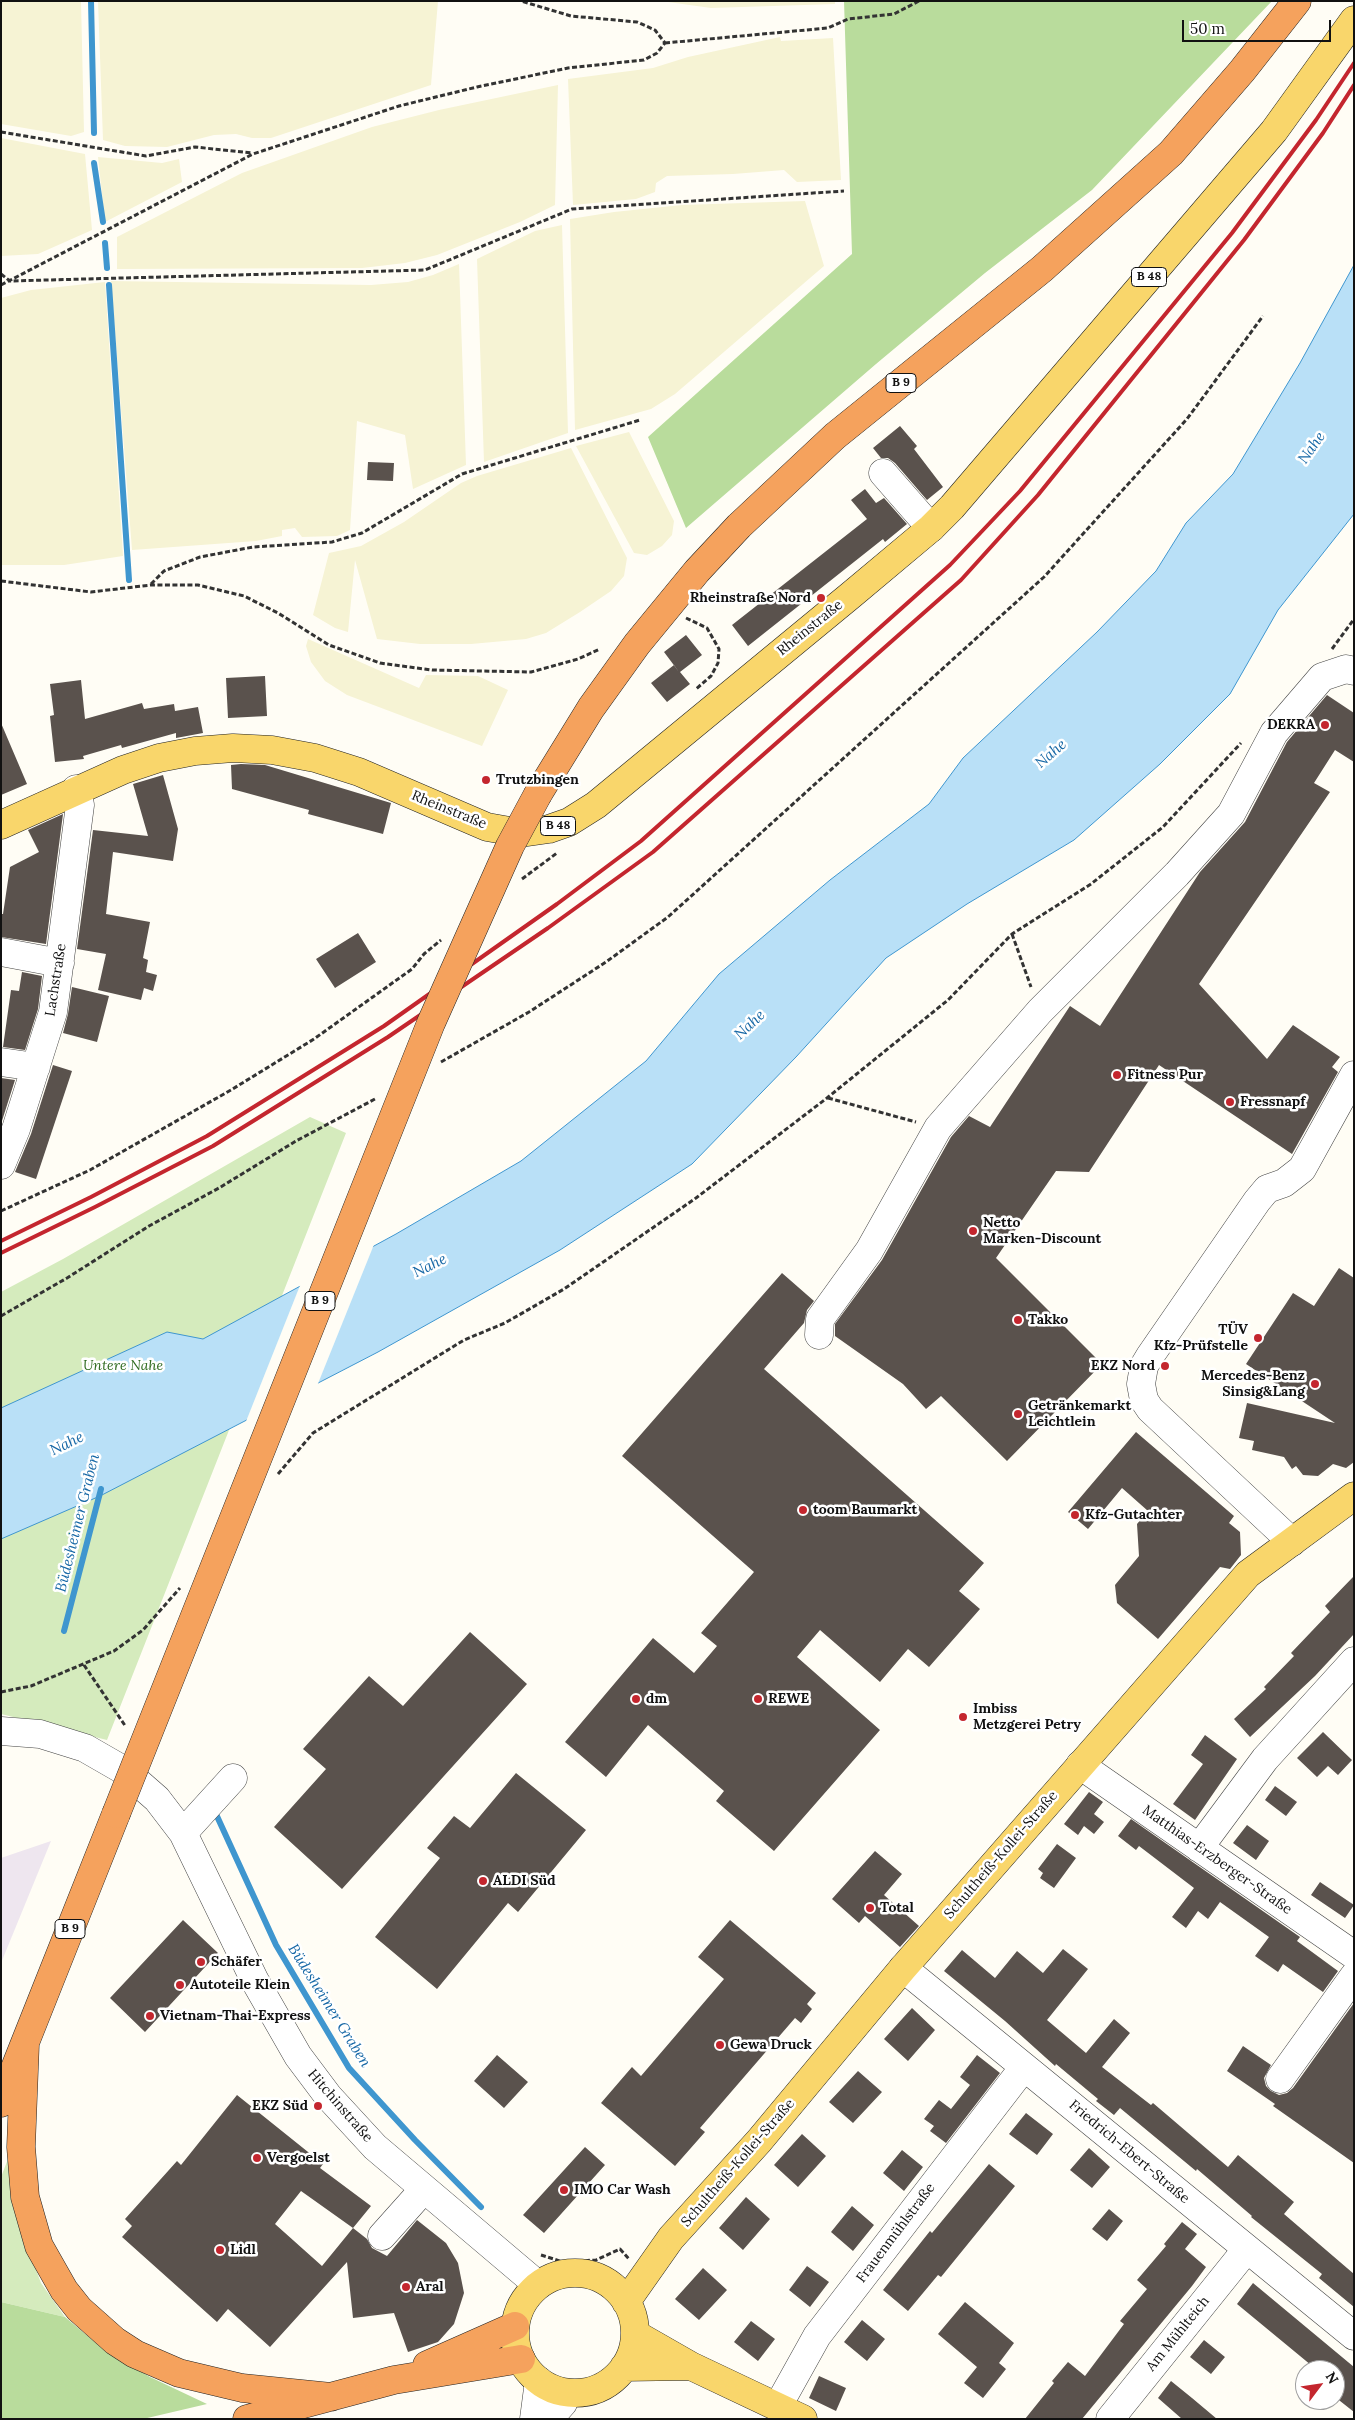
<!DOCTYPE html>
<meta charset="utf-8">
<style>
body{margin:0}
#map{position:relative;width:1355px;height:2420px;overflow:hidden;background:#fffdf5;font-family:Lora,serif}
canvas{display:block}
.frame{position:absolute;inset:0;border:2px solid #111;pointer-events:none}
.north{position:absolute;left:1295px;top:2360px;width:50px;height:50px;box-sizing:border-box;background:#fff;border:1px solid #a0a0a0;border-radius:50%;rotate:59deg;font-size:14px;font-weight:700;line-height:20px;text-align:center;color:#111}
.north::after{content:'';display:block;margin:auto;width:18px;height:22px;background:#c4262e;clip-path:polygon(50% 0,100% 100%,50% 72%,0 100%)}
.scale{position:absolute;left:1182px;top:20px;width:149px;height:22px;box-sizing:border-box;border:2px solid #111;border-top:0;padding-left:6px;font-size:15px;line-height:18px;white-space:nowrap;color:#111;-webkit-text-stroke:4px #fff;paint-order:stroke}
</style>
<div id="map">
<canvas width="1355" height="2420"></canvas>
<div class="frame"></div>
<div class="north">N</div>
<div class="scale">50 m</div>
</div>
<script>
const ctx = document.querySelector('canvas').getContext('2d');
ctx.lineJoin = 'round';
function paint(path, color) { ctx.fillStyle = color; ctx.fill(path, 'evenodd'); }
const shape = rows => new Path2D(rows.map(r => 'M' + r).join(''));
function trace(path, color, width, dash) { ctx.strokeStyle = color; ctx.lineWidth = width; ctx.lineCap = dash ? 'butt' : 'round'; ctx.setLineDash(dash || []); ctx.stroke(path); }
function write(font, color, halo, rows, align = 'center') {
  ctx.font = font + ' Lora,serif'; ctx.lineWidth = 5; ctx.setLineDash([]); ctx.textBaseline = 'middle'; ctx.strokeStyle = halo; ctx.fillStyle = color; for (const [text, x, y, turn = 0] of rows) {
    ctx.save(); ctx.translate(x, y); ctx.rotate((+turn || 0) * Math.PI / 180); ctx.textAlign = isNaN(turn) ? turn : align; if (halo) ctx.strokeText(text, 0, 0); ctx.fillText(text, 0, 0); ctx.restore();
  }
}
const industrial = shape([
 [51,1841,1,1963,1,1858]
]);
const farmland = shape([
 [1,1,81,1,84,132,71,136,1,124],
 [98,1,438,1,431,85,271,138,252,138,236,134,214,135,167,147,125,146,103,140],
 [661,1,835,1,835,4,711,8],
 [780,37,781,41,833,38,841,180,797,182,784,170,733,174,667,176,656,183,655,192,636,199,573,205,568,79,653,68,688,57],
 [558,85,555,205,520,222,437,255,405,263,362,268,117,269,117,237,242,173,372,127,439,110],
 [1,138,85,154,92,230,38,254,1,256],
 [98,157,162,163,179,159,182,182,105,222],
 [805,201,824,266,675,394,651,409,575,430,570,219,614,212,682,205],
 [562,225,568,433,484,462,477,259,535,231],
 [459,264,466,465,413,489,405,435,357,421,350,530,337,536,302,537,295,528,282,530,282,536,256,541,132,550,111,281,371,285,408,282,433,275],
 [105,282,123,556,64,565,1,565,1,298,31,290],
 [629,432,674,521,672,535,662,546,647,555,634,553,576,446],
 [571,448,627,558,624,576,611,591,580,612,546,633,526,639,471,644,420,644,377,639,355,560,348,632,335,628,313,615,329,553,361,546,404,522,461,483,477,476],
 [308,639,419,688,426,675,478,676,508,690,482,746,347,695,325,681,311,662,306,646]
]);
const green = shape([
 [310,1117,346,1133,107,1740,1,1714,1,1292,63,1259],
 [8,2159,23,2235,41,2283,65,2317,1,2302,1,2177]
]);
const forest = shape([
 [844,1,1272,1,1092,190,985,273,876,364,686,528,648,437,852,254],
 [1,2302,65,2317,103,2349,150,2377,207,2404,143,2419,1,2419]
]);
const water = shape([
 [1354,265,1354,514,1278,610,1230,694,1160,764,1074,840,967,904,886,958,796,1057,692,1164,560,1250,378,1352,100,1496,1,1539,1,1408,167,1332,203,1339,396,1234,521,1161,646,1061,719,974,830,880,929,804,963,758,1097,632,1156,571,1186,523,1233,474,1300,363,1354,265]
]);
const pier = shape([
 [375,1242,317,1386,245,1424,301,1283]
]);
const stream = shape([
 [91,1,94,133],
 [94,163,103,222],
 [105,243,107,268],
 [109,285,129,580],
 [64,1631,101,1489],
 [216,1814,276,1945,349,2068,415,2140,481,2207]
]);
const building = shape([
 [900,426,917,446,914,449,943,487,927,500,895,463,888,458,881,458,873,448],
 [368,462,394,463,393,481,367,480],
 [865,489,876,503,884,498,907,524,885,542,883,539,748,646,732,625,867,519,851,500],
 [686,635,702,655,680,672,690,684,667,702,651,683,674,665,679,672,664,652],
 [265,676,267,716,228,718,226,678],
 [81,680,85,719,142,703,144,709,174,704,175,711,198,707,203,733,176,738,176,733,122,748,121,745,83,756,84,759,55,762,50,716,54,715,50,684],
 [1327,695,1354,713,1354,762,1335,750,1314,783,1330,792,1199,984,1267,1059,1293,1025,1340,1057,1332,1067,1338,1072,1292,1154,1159,1065,1089,1172,1056,1171,996,1258,1102,1364,1007,1461,941,1396,926,1409,903,1384,835,1336,835,1324,882,1260,951,1137,969,1116,990,1127,1070,1006,1100,1026,1200,872,1245,822,1287,742],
 [1,723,27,784,1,795],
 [241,764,265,765,391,803,383,834,308,814,309,810,232,789,231,765],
 [163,775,178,829,173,861,113,852,106,914,150,922,143,958,148,960,146,972,157,975,153,991,144,988,141,1000,98,990,106,954,77,949,93,830,148,836,133,784],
 [63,814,46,944,1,937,1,914,3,914,10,867,39,852,28,830],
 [358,933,376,962,335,988,316,959],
 [22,972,42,976,38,1009,25,1050,3,1047,11,990,19,991],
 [72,987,109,996,97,1042,63,1033,68,1014],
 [53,1065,72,1071,36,1179,15,1172,31,1134],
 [1,1078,15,1080,1,1124],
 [1339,1268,1354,1278,1354,1462,1346,1468,1333,1464,1318,1476,1303,1475,1296,1466,1292,1469,1284,1457,1252,1450,1254,1441,1239,1438,1247,1403,1335,1423,1246,1364,1293,1293,1314,1306],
 [782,1273,814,1301,807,1310,804,1323,764,1369,984,1563,959,1591,980,1609,929,1667,908,1649,880,1682,820,1630,797,1657,880,1730,774,1851,716,1801,724,1791,648,1725,606,1777,565,1742,653,1638,694,1673,717,1646,701,1633,754,1572,622,1456],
 [1136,1432,1234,1516,1229,1523,1240,1532,1241,1555,1230,1569,1220,1567,1158,1639,1117,1603,1115,1585,1139,1556,1137,1524,1148,1511,1122,1488,1088,1529,1068,1512],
 [1354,1576,1354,1634,1315,1676,1250,1737,1234,1719,1266,1689,1264,1687,1294,1656,1291,1653,1330,1612,1325,1606],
 [470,1632,527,1684,342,1889,274,1827,326,1769,303,1749,369,1676,403,1706],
 [1323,1732,1352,1760,1338,1775,1328,1766,1317,1777,1297,1758],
 [1205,1735,1237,1759,1195,1820,1173,1804,1203,1764,1191,1755],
 [516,1773,586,1830,518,1912,508,1903,437,1989,375,1937,440,1858,427,1848,454,1816,470,1828],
 [1275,1786,1297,1802,1286,1816,1265,1800],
 [1089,1792,1103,1802,1094,1814,1104,1822,1094,1834,1084,1826,1078,1835,1064,1824],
 [1131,1819,1300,1937,1297,1941,1338,1971,1323,1992,1283,1964,1278,1972,1255,1956,1269,1937,1220,1902,1208,1919,1198,1911,1186,1928,1172,1917,1194,1888,1139,1846,1136,1850,1118,1836],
 [1247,1825,1269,1841,1256,1860,1233,1843],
 [1057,1844,1076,1858,1054,1888,1040,1878,1043,1873,1038,1869],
 [875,1851,902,1874,884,1895,919,1926,900,1947,865,1916,859,1923,832,1899],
 [1320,1882,1354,1905,1345,1918,1311,1895],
 [183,1920,218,1953,145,2032,110,1998],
 [730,1920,816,1993,807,2004,812,2009,801,2023,795,2018,700,2128,705,2132,675,2166,601,2103,632,2067,641,2076,724,1979,698,1957],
 [1063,1949,1088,1969,1047,2020,1086,2053,1114,2019,1130,2033,1102,2067,1151,2105,1153,2103,1228,2167,1238,2155,1294,2202,1284,2214,1354,2274,1354,2307,1319,2278,1322,2274,1251,2217,1252,2216,1197,2169,1196,2171,1120,2108,1114,2115,1096,2101,1098,2099,1056,2064,1055,2066,1005,2021,944,1971,962,1950,995,1978,1017,1951,1043,1973],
 [1354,2003,1354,2163,1273,2106,1275,2104,1227,2071,1243,2046,1271,2065,1264,2078,1266,2086,1271,2091,1279,2095,1287,2093,1293,2088],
 [912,2008,935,2030,908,2061,884,2039],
 [497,2055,528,2082,504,2108,474,2081],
 [977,2055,1000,2073,946,2143,930,2131,934,2126,924,2119,939,2100,951,2109,970,2085,960,2077],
 [858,2071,882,2092,853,2123,829,2102],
 [237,2095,323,2164,320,2168,371,2206,353,2228,367,2239,372,2248,387,2256,417,2220,446,2243,458,2263,464,2293,454,2324,438,2342,408,2352,394,2313,353,2318,347,2262,270,2347,228,2309,217,2322,122,2237,132,2226,125,2219,177,2161,181,2165],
 [301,2191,353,2228,322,2266,275,2224],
 [1026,2113,1053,2134,1037,2155,1009,2134],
 [802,2134,826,2156,798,2187,774,2165],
 [585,2147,605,2165,544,2233,523,2215],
 [1089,2148,1110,2167,1092,2188,1070,2170],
 [902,2150,923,2167,904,2191,883,2173],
 [989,2164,1015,2186,941,2277,938,2275,908,2311,883,2290,930,2231,932,2233],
 [746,2197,770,2219,743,2250,719,2228],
 [852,2206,874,2225,853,2251,831,2232],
 [1109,2209,1123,2221,1107,2241,1092,2229],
 [1182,2222,1197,2234,1185,2249,1206,2267,1192,2286,1082,2419,1025,2419,1054,2383,1052,2381,1068,2362,1085,2376,1124,2324,1120,2321,1147,2289,1137,2280,1166,2246,1164,2244],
 [807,2266,829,2282,810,2307,789,2290],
 [703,2268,727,2290,699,2320,675,2299],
 [1253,2283,1354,2367,1354,2412,1335,2397,1335,2370,1317,2370,1237,2304],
 [965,2302,1014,2343,999,2363,1006,2369,983,2398,964,2383,977,2367,938,2334],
 [862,2320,885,2339,867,2361,844,2342],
 [751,2321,775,2339,758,2361,734,2342],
 [1204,2340,1225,2357,1211,2374,1190,2357],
 [819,2376,846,2388,836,2411,809,2398],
 [1171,2381,1192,2398,1217,2419,1182,2419,1158,2398]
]);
const path = shape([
 [665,43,828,28,848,19,894,14,919,1],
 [1,132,146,156,195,147,252,153],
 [1,274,10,281,425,270,572,209,844,191],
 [1,285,253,154,399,106,477,87,568,68,644,60,657,53,665,43,655,30,637,22,571,16,521,1],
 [1,581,91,592,151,585,198,585,244,596,278,613,329,645,380,663,432,670,531,672,578,659,600,649],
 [151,584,164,571,200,557,253,547,332,542,362,533,462,474,640,420],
 [686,618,707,628,719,649,718,663,711,676,696,689],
 [1332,649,1354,619],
 [522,879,557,853],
 [1012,934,1031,987],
 [441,1062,529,1012,606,962,668,917,1044,577,1187,419,1263,316],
 [828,1098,916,1122],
 [1,1211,90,1170,231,1090,314,1039,412,969,424,954,441,940],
 [1,1316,67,1278,149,1226,219,1188,296,1141,375,1099],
 [278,1474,313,1433,464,1340,505,1323,564,1289,696,1198,827,1098,948,1000,1012,934,1091,884,1163,827,1241,743],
 [84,1665,126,1727],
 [1,1692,31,1686,114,1651,143,1630,180,1588],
 [541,2255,563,2262,596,2260,620,2249,629,2259],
 [587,2405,619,2388]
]);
const minor = shape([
 [883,473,931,528],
 [1,952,60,963],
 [1,1062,36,1067],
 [1,1165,16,1129,53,1012,80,805,76,789],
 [819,1335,820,1319,869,1251,938,1128,1040,1011,1177,874,1231,814,1274,733,1322,677,1346,669,1354,671],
 [1292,1542,1150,1409,1144,1400,1141,1384,1144,1366,1150,1356,1257,1201,1267,1189,1284,1183,1302,1169,1354,1075],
 [1,1731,40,1734,85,1748,125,1771,157,1799,183,1833,255,1981,298,2056,328,2096,375,2147,538,2285],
 [1080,1765,1354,1955],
 [183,1833,233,1778],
 [1199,1848,1265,1759,1354,1661],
 [903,1968,1354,2336],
 [1280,2079,1354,1976],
 [382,2236,424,2189],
 [778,2406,817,2336,1024,2067],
 [534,2419,539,2381],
 [549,2419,563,2403,567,2393],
 [1110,2419,1246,2250]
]);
const major = shape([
 [1,825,123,770,159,758,195,751,233,748,272,750,315,758,359,772,487,827,521,833,549,829,569,822,596,805,851,595,931,528,952,507,1274,131,1354,20],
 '515 2333a60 60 0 1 1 120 0a60 60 0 1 1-120 0Z',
 [626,2302,671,2238,759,2141,903,1968,1248,1574,1354,1496],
 [635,2334,691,2366,803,2419],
 [624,2367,690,2366]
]);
const highway = shape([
 [538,794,591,708,637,644,697,571,739,526,835,436,1042,269,1171,153,1242,71,1297,1],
 [25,2044,21,2147,25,2197,39,2246,64,2290,79,2309,115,2341,135,2354,179,2373,242,2388,331,2397],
 [1,2103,116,1814],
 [427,2365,515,2326],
 [247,2419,394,2380,521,2359]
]);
const rail = shape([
 [1,1241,91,1197,207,1136,384,1026,557,904,641,841,950,565,1020,491,1232,233,1316,120,1354,63],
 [1,1253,95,1207,213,1146,388,1037,548,928,653,852,961,580,1038,495,1244,240,1323,133,1354,85]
]);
const highwayBridge = shape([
 [116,1814,431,1023,510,846,538,794]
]);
const markers = [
 [821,598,5,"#c4262e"],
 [1325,725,5,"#c4262e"],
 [486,780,5,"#c4262e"],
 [1117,1075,5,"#c4262e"],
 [1230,1102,5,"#c4262e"],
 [973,1231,5,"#c4262e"],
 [1018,1320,5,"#c4262e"],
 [1258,1338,5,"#c4262e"],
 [1165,1366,5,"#c4262e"],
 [1315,1384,5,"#c4262e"],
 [1018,1414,5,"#c4262e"],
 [803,1510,5,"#c4262e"],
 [1075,1515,5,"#c4262e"],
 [636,1699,5,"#c4262e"],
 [758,1699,5,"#c4262e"],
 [963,1717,5,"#c4262e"],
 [483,1881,5,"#c4262e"],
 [870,1908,5,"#c4262e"],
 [201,1962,5,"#c4262e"],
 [180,1985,5,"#c4262e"],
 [150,2016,5,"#c4262e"],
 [720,2045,5,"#c4262e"],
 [318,2106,5,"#c4262e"],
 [257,2158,5,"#c4262e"],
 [564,2190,5,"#c4262e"],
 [220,2250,5,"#c4262e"],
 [406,2287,5,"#c4262e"]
];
const shields = [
 [1149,277,35],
 [901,383,30],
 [558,826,35],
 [320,1301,30],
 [70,1929,30]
];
const shieldNames = [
 ["B 48",1149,277],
 ["B 9",901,383],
 ["B 48",558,826],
 ["B 9",320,1301],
 ["B 9",70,1929]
];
const poiNames = [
 ["Rheinstraße Nord",811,598,"right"],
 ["DEKRA",1315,725,"right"],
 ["Trutzbingen",496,780],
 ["Fitness Pur",1127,1075],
 ["Fressnapf",1240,1102],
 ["Netto",983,1223],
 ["Marken-Discount",983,1239],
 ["Takko",1028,1320],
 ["TÜV",1248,1330,"right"],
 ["Kfz-Prüfstelle",1248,1346,"right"],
 ["EKZ Nord",1155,1366,"right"],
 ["Mercedes-Benz",1305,1376,"right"],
 ["Sinsig&Lang",1305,1392,"right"],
 ["Getränkemarkt",1028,1406],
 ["Leichtlein",1028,1422],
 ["toom Baumarkt",813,1510],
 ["Kfz-Gutachter",1085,1515],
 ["dm",646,1699],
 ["REWE",768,1699],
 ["Imbiss",973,1709],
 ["Metzgerei Petry",973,1725],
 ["ALDI Süd",493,1881],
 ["Total",880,1908],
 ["Schäfer",211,1962],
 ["Autoteile Klein",190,1985],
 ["Vietnam-Thai-Express",160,2016],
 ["Gewa Druck",730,2045],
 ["EKZ Süd",308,2106,"right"],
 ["Vergoelst",267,2158],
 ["IMO Car Wash",574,2190],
 ["Lidl",230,2250],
 ["Aral",416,2287]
];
const streetNames = [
 ["Rheinstraße",810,628,-39],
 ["Rheinstraße",449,810,22],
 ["Lachstraße",56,980,-81],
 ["Schultheiß-Kollei-Straße",1001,1855,-49],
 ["Matthias-Erzberger-Straße",1217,1860,35],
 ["Hitchinstraße",340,2106,49],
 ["Friedrich-Ebert-Straße",1129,2152,40],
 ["Schultheiß-Kollei-Straße",738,2163,-49],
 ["Frauenmühlstraße",896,2233,-53],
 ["Am Mühlteich",1178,2334,-51]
];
const parkNames = [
 ["Untere Nahe",123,1366]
];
const waterNames = [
 ["Nahe",1312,448,-55],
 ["Nahe",1051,754,-41],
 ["Nahe",750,1025,-43],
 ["Nahe",430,1266,-26],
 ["Nahe",67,1444,-26],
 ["Büdesheimer Graben",78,1523,-76],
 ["Büdesheimer Graben",329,2006,58]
];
paint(industrial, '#eee6ef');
paint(farmland, '#f6f3d4');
paint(green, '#d5ebbd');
paint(forest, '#b9dc9c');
paint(water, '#b9e0f7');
trace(water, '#3f96cf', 1);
paint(pier, '#fffdf5');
trace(stream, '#3f96cf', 6);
paint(building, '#5a524d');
trace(minor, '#444', 29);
trace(major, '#222', 29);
trace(highway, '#222', 29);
trace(path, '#333', 3, [5, 2.5]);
trace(minor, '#fff', 28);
trace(major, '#f9d66b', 28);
trace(highway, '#f5a25d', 28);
trace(rail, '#c4262e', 4);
trace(highwayBridge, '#222', 29, []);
trace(highwayBridge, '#f5a25d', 28);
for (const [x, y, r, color] of markers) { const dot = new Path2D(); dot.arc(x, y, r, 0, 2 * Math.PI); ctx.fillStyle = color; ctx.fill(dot); trace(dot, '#fff', 2); }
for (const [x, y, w] of shields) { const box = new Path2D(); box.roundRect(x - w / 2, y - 9.5, w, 19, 4); ctx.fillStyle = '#fff'; ctx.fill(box); trace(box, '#111', 1); }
write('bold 12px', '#111', null, shieldNames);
write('bold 14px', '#111', '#fff', poiNames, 'left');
write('14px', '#111', '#fff', streetNames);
write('italic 14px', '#2f6b1f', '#fff', parkNames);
write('italic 15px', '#1768a6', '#fff', waterNames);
</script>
